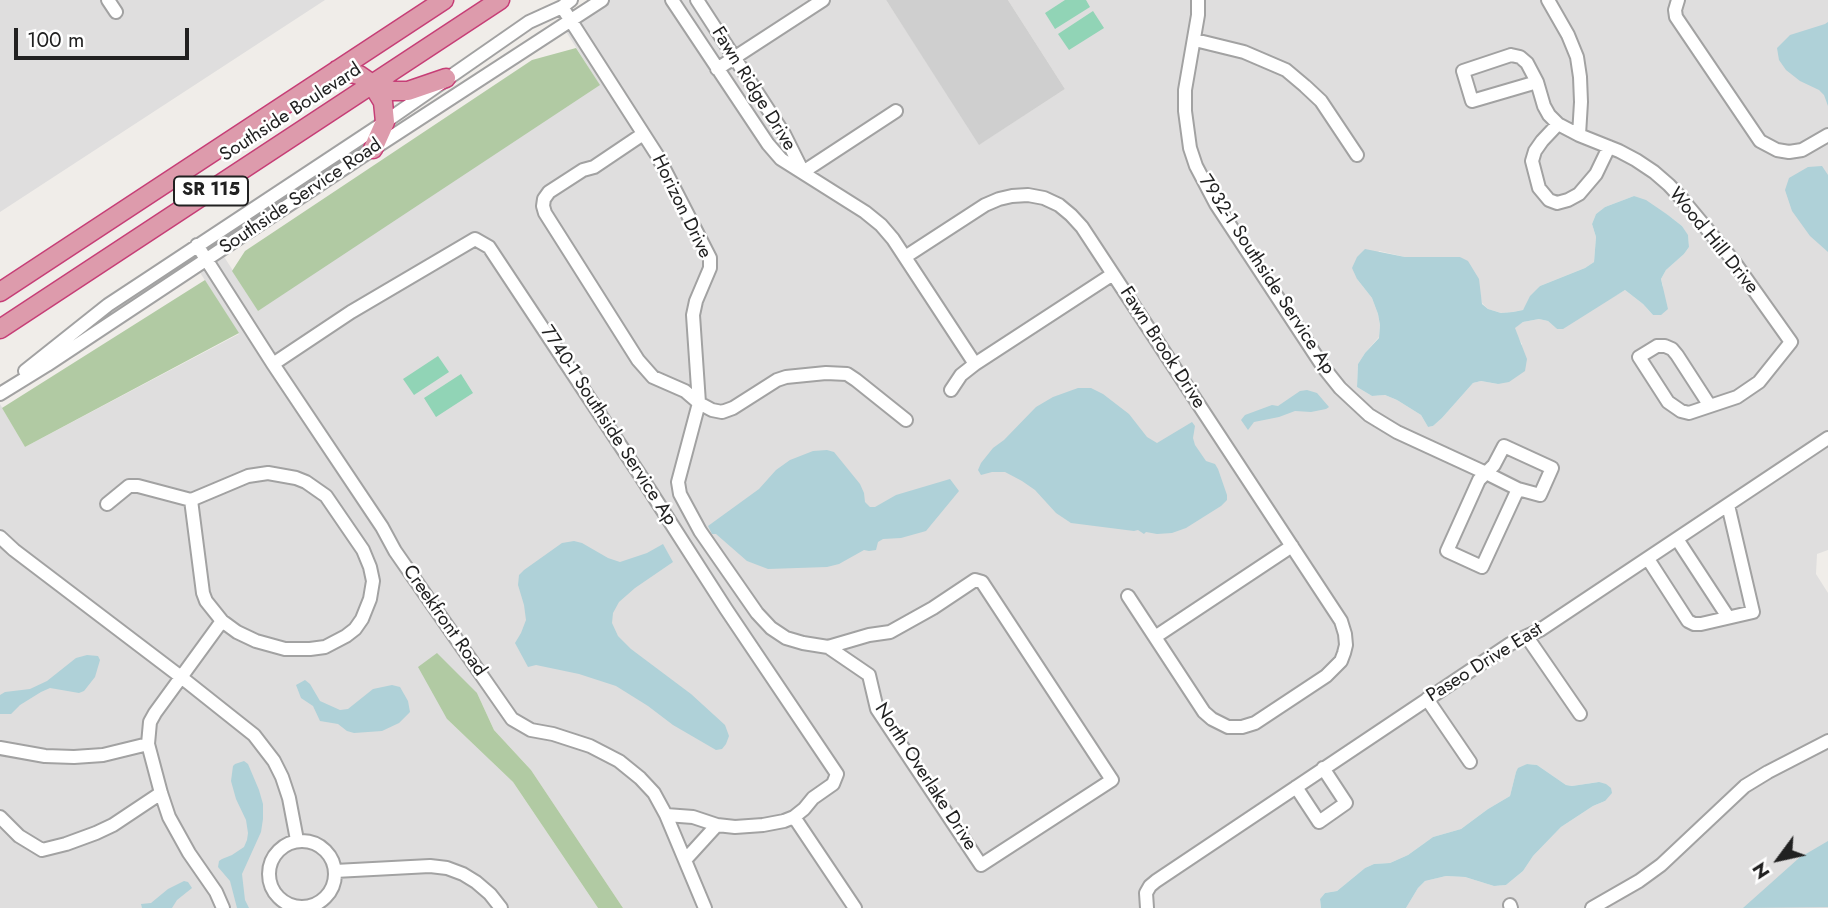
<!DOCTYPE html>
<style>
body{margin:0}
#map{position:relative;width:1828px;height:908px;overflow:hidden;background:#f0ede9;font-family:Jost,sans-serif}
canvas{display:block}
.north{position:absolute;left:1744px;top:824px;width:70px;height:70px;-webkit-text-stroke:5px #fff;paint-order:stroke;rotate:237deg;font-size:19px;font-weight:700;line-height:28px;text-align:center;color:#212121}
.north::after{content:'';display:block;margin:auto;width:24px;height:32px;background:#212121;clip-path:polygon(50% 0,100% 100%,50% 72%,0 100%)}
.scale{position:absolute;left:14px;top:28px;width:175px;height:32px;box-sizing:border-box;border:4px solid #212121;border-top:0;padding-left:9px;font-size:21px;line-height:24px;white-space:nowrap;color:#212121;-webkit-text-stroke:5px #fff;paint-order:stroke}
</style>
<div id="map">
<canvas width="1828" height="908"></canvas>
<div class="north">N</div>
<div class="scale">100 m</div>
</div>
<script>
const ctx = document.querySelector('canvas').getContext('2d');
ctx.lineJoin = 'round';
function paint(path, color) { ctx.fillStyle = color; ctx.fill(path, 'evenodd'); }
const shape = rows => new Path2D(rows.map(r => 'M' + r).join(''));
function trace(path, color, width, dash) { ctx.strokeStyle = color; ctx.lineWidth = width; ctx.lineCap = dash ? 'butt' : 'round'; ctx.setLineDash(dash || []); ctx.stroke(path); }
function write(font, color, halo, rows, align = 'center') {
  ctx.font = font + ' Jost,sans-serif'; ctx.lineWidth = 5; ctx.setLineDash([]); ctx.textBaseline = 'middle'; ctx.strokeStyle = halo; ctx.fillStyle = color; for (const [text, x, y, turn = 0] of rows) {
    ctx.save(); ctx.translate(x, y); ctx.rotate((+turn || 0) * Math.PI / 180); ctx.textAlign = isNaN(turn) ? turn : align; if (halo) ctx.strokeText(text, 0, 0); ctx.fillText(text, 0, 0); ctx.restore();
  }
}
const residential = shape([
 [0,0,325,0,0,212],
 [610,0,886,0,980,144,1065,89,1008,0,1828,0,1828,550,1817,554,1816,574,1828,593,1828,908,1406,908,1418,888,1425,881,1433,879,1446,876,1465,877,1494,886,1506,885,1523,871,1533,856,1561,827,1593,806,1605,801,1599,782,1572,786,1566,785,1537,765,1527,764,1516,772,1510,796,1488,809,1461,829,1433,837,1408,855,1390,863,1374,864,1365,868,1337,891,1325,893,1320,899,1321,908,623,908,531,770,494,730,477,693,447,719,513,782,598,908,0,908,0,404,25,447,239,334,199,271,223,255,258,310,599,84,565,30],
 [1634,196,1668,215,1682,226,1688,236,1689,247,1684,254,1666,270,1661,279,1663,286,1653,315,1643,304,1625,290,1557,329,1548,321,1539,319,1523,322,1514,328,1515,333,1522,344,1498,384,1481,381,1473,383,1442,418,1433,426,1428,427,1421,415,1397,400,1385,395,1372,396,1357,387,1358,364,1365,353,1379,337,1380,325,1378,314,1372,298,1357,279,1379,251,1405,257,1460,257,1480,293,1482,303,1488,309,1501,313,1513,312,1523,310,1540,286,1585,268,1594,262,1596,237,1592,224,1596,214,1605,207]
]);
const religious = shape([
 [886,0,1008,0,1065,89,979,145]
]);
const forest = shape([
 [576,48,600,85,258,311,232,271,245,251,532,60],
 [205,280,239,333,25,447,2,408],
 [437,653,477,693,494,730,531,770,623,908,598,908,513,782,447,719,418,667]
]);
const pitch = shape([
 [1065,0,1086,0,1090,7,1055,29,1045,13],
 [1093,11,1104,28,1069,50,1058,34],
 [438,356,449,372,414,395,403,379],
 [461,374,473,393,436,417,424,398]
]);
const water = shape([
 [1828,22,1828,106,1824,95,1819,90,1800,81,1786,70,1779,60,1777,48,1790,35,1825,24],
 [1822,166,1828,175,1828,252,1810,236,1792,211,1785,190,1789,178,1808,167],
 [1634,196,1646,200,1668,215,1682,226,1688,235,1689,247,1684,254,1666,270,1661,279,1668,309,1661,315,1653,315,1643,304,1625,290,1563,329,1557,329,1548,321,1539,319,1523,322,1515,328,1527,359,1525,371,1509,382,1498,384,1481,381,1473,383,1442,418,1433,426,1428,427,1421,415,1397,400,1385,395,1372,396,1357,387,1358,364,1365,353,1379,338,1380,325,1378,314,1372,298,1357,279,1352,268,1357,257,1365,249,1405,257,1460,257,1468,261,1479,279,1482,304,1488,309,1501,313,1513,312,1523,310,1530,296,1540,286,1585,268,1594,262,1596,237,1592,224,1596,214,1605,207],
 [1078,388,1091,388,1103,394,1129,414,1147,437,1157,443,1192,422,1195,426,1193,438,1195,445,1206,461,1215,464,1218,469,1227,495,1227,500,1221,506,1186,528,1172,533,1157,534,1146,532,1144,534,1138,530,1134,531,1071,523,1056,513,1035,490,1022,481,1005,472,992,472,981,475,978,470,981,463,993,448,1004,440,1036,407,1053,397],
 [1307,390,1317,393,1329,407,1326,409,1311,412,1295,411,1279,417,1254,422,1248,430,1241,420,1245,415,1272,405,1278,406,1300,391],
 [813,451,827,450,834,452,860,484,864,493,865,502,870,507,875,507,896,495,950,479,959,491,926,531,901,538,883,539,878,542,876,550,869,551,864,550,839,564,827,567,768,569,747,561,716,534,712,534,708,526,759,489,776,470,790,460],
 [574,541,582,543,608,558,620,562,647,553,663,544,673,562,635,588,619,602,613,613,612,623,618,636,631,649,691,694,725,725,729,736,726,744,722,749,716,750,673,725,648,706,616,686,579,674,536,665,528,667,515,643,521,633,526,620,524,605,518,585,519,575,524,570,562,543],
 [87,655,98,656,100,660,95,677,84,691,79,693,50,688,41,692,20,705,11,714,0,714,0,695,5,692,30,689,47,681,76,658],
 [305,680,310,684,320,701,340,710,348,709,373,689,392,685,400,687,408,701,410,712,399,723,382,731,354,733,347,731,338,724,320,721,313,706,301,698,296,685],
 [244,761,248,764,259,790,263,804,263,819,261,832,242,874,245,900,249,908,237,908,230,881,218,867,219,861,222,859,232,855,244,847,247,840,248,833,246,820,236,799,231,781,233,766,235,764],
 [1527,764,1537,765,1566,785,1572,786,1599,782,1606,784,1611,788,1612,793,1605,801,1593,806,1561,827,1533,856,1523,871,1506,885,1494,886,1465,877,1446,876,1425,881,1418,888,1406,908,1321,908,1320,899,1325,893,1337,891,1365,868,1374,864,1390,863,1408,855,1433,837,1461,829,1488,809,1510,796,1516,772,1518,768],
 [1828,841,1828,907,1743,908,1799,858],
 [184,881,188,882,192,888,177,900,172,908,142,908,141,904,151,903,168,889]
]);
const minor = shape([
 [108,0,116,12],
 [672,0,768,144,781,159,865,212,881,225,893,239,975,364],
 [697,0,784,134,803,172],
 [1198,0,1198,15,1185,90,1185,111,1190,148,1196,166,1216,204,1324,368,1340,388,1369,415,1397,432,1486,473,1518,489,1540,495,1552,468,1504,446,1494,465,1479,480,1447,551,1482,567,1518,489],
 [1548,0,1568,35,1577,57,1580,77,1581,102,1579,135,1619,151,1636,160,1654,172,1669,185,1682,199,1732,259,1791,342,1759,382,1737,397,1710,406],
 [1678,0,1675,10,1676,17,1760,141,1777,150,1789,152,1802,150,1828,135],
 [562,7,657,155,710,258,710,268,696,301,693,315,699,403,678,482,680,494,700,531,757,613,771,628,786,638,803,643,828,647,869,635,890,632,933,608,975,580,982,582,1112,780,981,865,877,709,869,675,828,647],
 [1195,40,1244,52,1286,70,1305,86,1321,101,1357,155],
 [1511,55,1520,57,1527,63,1537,82,1472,101,1463,71,1511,55],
 [717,69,823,0],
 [1537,82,1544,106,1549,115,1558,124,1579,135],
 [1558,124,1542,141,1535,151,1532,161,1539,188,1549,200,1557,203,1568,200,1579,194,1596,174,1609,147],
 [643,134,594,167,583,170,549,192,544,199,543,206,545,213,571,254,638,360,653,377,685,391,699,403,712,410,722,412,733,408,777,380,786,377,826,373,847,374,856,380,906,420],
 [803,172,896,111],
 [197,245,273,364,382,527,395,551,512,719,531,730,553,734,590,746,619,761,640,778,654,793,666,815,705,908],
 [905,257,985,205,999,199,1012,196,1028,195,1044,198,1059,205,1071,215,1082,227,1341,621,1345,634,1346,645,1344,653,1341,661,1326,676,1255,723,1242,727,1228,727,1212,719,1204,712,1128,596],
 [1657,346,1665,346,1672,349,1677,355,1710,406,1689,413,1681,411,1668,402,1639,357,1657,346],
 [273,364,351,312,475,239,489,247,640,475,726,609,837,774,833,784,813,798,804,809,794,817,784,821,763,825,735,827,717,825,693,817,666,815],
 [25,371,108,305,149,278,385,122,529,22,562,7,571,0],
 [951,390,961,375,975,364,1113,274],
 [0,394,47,365,373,149,602,0],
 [268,473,296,478,306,482,326,496,363,550,370,567,373,581,370,599,362,619,355,629,346,636,325,647,310,649,285,649,256,641,237,632,222,621,206,601,203,593,191,500,248,476,268,473],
 [107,504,129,486,138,486,191,500],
 [0,537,14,550,181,677,254,735,274,761,282,777,289,798,297,840],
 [1677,539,1728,617],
 [1648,559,1688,621,1694,624,1701,624,1753,612,1728,505],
 [222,621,155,713,150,722,148,744,161,793,169,817,189,853,216,892,223,908],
 [1155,637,1292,546],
 [1527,637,1580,714],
 [1427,699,1470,762],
 [0,748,45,756,74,757,103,755,148,744],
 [1296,787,1319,822,1346,803,1323,768],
 [0,817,19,836,42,850,66,844,96,833,113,825,161,793],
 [794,817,855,908],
 '269 874a33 33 0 1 1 66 0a33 33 0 1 1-66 0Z',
 [686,859,717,825],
 [335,871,430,866,447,868,463,874,476,882,490,894,501,908],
 [1510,905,1511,908],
 [1147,908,1146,893,1150,886,1156,881,1510,644,1540,630,1828,438],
 [1592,908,1639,881,1661,865,1745,786,1768,772,1828,741]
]);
const highway = shape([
 [337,70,359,75,372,84,393,91,408,91,446,78],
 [372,84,383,102,385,122,373,149],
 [0,292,444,0],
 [0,329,500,0]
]);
const shields = [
 [211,191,74]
];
const shieldNames = [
 ["SR 115",211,191]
];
const streetNames = [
 ["Fawn Ridge Drive",753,89,58],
 ["Southside Boulevard",291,113,-33],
 ["Southside Service Road",301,197,-34],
 ["Horizon Drive",681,207,64],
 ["Wood Hill Drive",1713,241,51],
 ["7932-1 Southside Service Ap",1266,275,57],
 ["Fawn Brook Drive",1162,348,57],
 ["7740-1 Southside Service Ap",608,426,57],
 ["Creekfront Road",444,621,55],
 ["Paseo Drive East",1485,663,-32],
 ["North Overlake Drive",925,777,57]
];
paint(residential, '#dfdede');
paint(religious, '#cfcfcf');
paint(forest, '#b1caa3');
paint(pitch, '#91d4b6');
paint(water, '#afd1d8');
trace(minor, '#a2a2a2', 16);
trace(highway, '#c63e76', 21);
trace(minor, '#fff', 12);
trace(highway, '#dd9bac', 18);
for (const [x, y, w] of shields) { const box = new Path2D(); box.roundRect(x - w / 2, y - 14.5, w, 29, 5); ctx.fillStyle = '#fff'; ctx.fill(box); trace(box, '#212121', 2); }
write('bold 18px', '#212121', null, shieldNames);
write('19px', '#212121', '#fff', streetNames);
</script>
